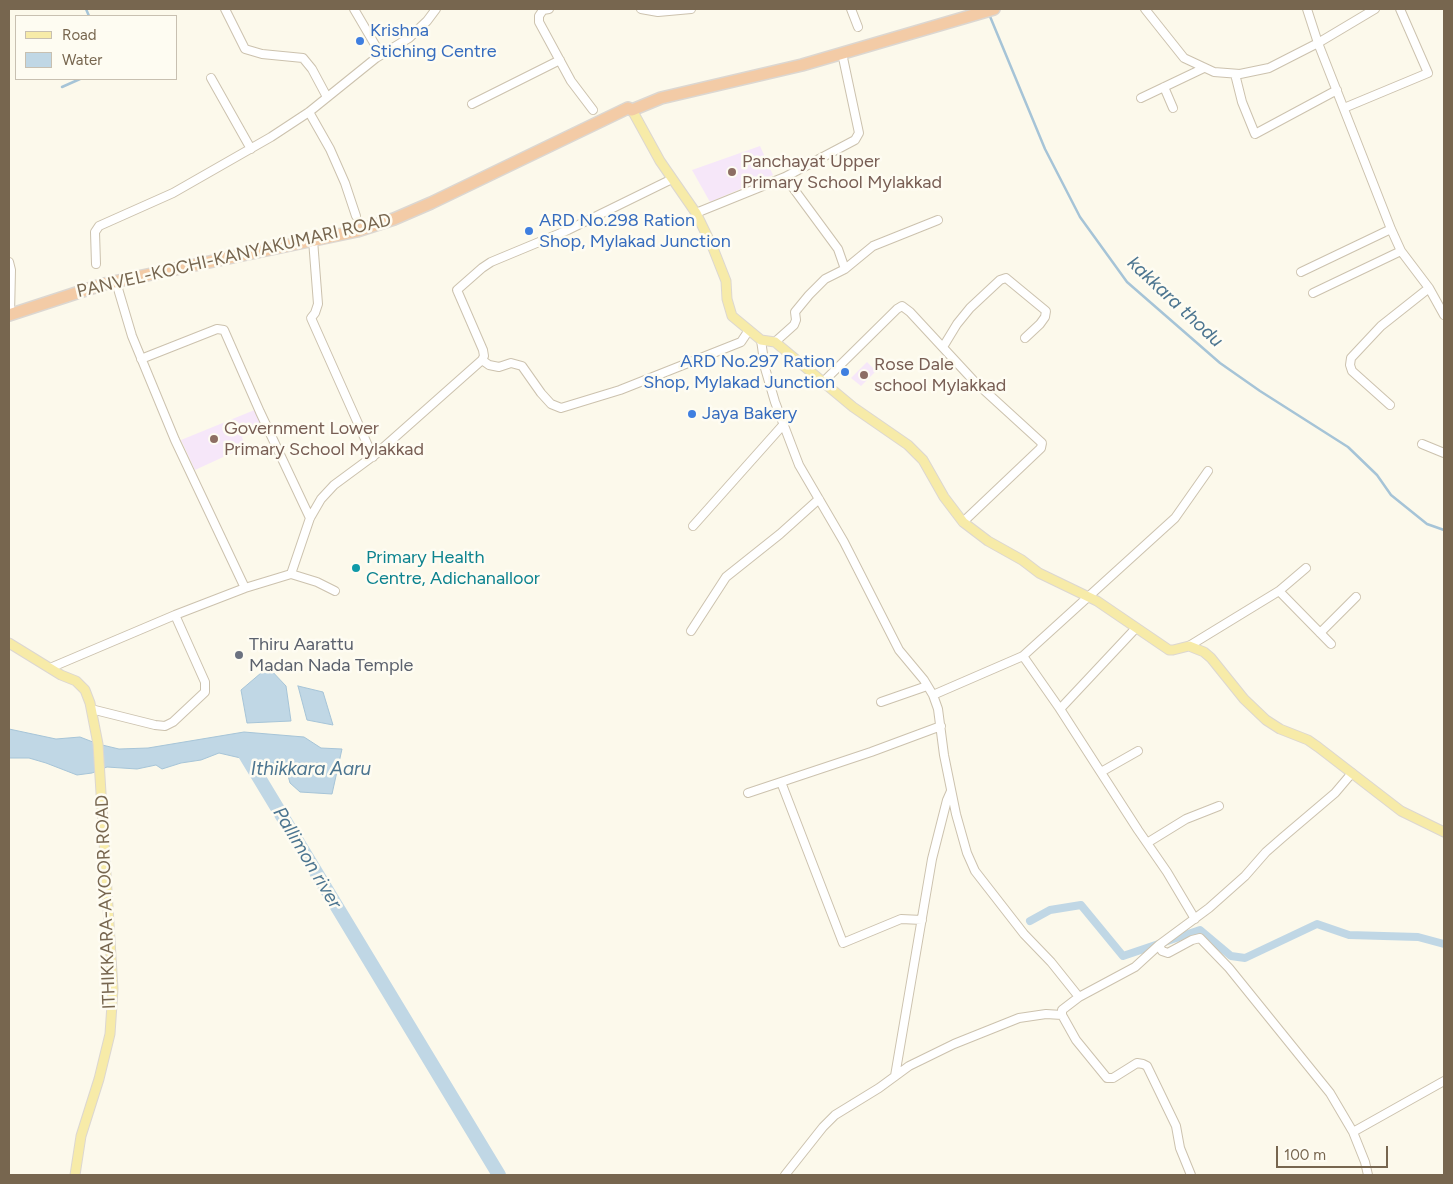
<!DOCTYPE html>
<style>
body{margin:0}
#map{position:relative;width:1453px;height:1184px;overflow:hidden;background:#fcf9eb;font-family:Figtree,sans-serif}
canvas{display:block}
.frame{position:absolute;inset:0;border:10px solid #77664f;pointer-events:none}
.legend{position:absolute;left:15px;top:15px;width:162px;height:65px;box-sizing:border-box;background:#fefcf2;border:1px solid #c8c0b1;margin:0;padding:6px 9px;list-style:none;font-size:15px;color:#77664f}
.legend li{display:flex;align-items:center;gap:10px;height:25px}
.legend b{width:25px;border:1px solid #c8c0b1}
.scale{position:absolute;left:1276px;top:1146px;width:112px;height:22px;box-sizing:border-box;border:2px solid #77664f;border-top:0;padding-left:6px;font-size:15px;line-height:18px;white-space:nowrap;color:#77664f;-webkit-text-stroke:4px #fefcf2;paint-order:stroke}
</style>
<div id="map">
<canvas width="1453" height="1184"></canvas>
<div class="frame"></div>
<ul class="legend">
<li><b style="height:6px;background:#f7eba8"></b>Road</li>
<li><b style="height:14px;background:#c0d7e5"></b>Water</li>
</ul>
<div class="scale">100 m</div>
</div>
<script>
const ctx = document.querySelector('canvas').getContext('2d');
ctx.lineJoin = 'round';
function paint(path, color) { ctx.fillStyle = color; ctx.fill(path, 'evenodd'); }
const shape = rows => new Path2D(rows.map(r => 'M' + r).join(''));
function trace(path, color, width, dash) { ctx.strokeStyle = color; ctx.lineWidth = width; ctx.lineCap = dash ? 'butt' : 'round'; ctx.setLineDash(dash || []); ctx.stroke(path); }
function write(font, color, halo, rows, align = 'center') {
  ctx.font = font + ' Figtree,sans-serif'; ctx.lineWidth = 5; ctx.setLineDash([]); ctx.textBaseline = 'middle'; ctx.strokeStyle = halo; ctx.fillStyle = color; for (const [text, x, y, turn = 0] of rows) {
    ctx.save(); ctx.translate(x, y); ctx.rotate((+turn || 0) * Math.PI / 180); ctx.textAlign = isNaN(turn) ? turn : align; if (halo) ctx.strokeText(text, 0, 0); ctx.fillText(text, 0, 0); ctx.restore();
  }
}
const education = shape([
 [760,146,773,175,710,202,692,170],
 [867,362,876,371,861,386,851,378],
 [257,409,265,428,242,437,245,447,195,470,181,440]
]);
const water = shape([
 [268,667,286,686,291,721,247,723,241,690,268,667],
 [298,686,323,692,333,725,307,720,298,686],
 [9,729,56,739,80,737,98,744,119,749,148,748,244,732,304,737,321,748,342,749,332,794,300,792,290,783,285,764,258,762,219,753,201,760,181,763,162,769,156,765,137,769,107,767,92,773,77,775,46,763,29,758,9,758,9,729]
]);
const stream = shape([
 [86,9,89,16],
 [989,14,1045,149,1080,217,1127,282,1220,363,1260,391,1348,447,1377,475,1391,495,1427,524,1444,530],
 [62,87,80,79]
]);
const canal = shape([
 [1030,921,1050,910,1081,905,1123,956,1200,930,1231,956,1245,958,1317,924,1349,935,1418,937,1444,944]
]);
const river = shape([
 [238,743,499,1175]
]);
const minor = shape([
 [225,9,245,49,262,54,303,58,312,69,327,97],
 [354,9,381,55],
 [549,9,543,10,539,16,539,22,571,81,593,110],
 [641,9,658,12,691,9],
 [851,9,858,27],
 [1145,9,1184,58,1214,72,1240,74,1269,68,1318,43,1375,9],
 [1307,9,1318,43,1391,229,1401,251,1429,288,1444,315],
 [1235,74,1242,102,1255,134,1337,90],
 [211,78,251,149],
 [1164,87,1173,108],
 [1141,98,1204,68],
 [472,104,560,60],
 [1344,108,1428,73,1400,9],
 [309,112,330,149,345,183,356,216],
 [785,177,838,249,845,269,873,246,938,220],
 [696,213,785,177,855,140,859,133,842,53],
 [313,240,318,304,315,313,311,318,373,457],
 [9,262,11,270,10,315],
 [96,264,95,232,99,226,173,193,271,137,309,112,376,58,409,38,427,21,436,9],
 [1301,272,1391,229],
 [116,282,132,336,175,440,245,588],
 [1313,293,1401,251],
 [761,340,765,368,775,402,799,465,844,542,899,650,924,680,933,695,938,709,944,755,956,814,967,853,975,871,1024,934,1051,962,1079,997],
 [775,342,794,325,796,320,795,312,809,295,825,279,845,269],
 [943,347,957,324,970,308,1000,280,1006,278,1046,311,1045,317,1040,324,1025,338],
 [141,359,217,329,224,330,260,412,310,518],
 [482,360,489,365,499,367,511,363,522,366,541,393,551,404,561,408,620,390,741,342,749,330],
 [822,383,897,309,902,306,910,312,973,380,1042,443,1041,448,963,522],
 [1390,405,1352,371,1350,365,1351,358,1381,326,1429,288],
 [1422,444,1444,453],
 [693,526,783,425],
 [291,574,310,518,321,499,334,485,376,454,482,360,484,356,483,350,457,290,482,268,491,262,568,230,672,179],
 [1279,591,1331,644],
 [691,631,726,577,780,534,819,499],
 [1320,633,1356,597],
 [1189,646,1279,591,1306,568],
 [1023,656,1060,709,1138,830,1167,872,1195,919],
 [50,668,175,615,245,588,291,574,317,582,335,591],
 [933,695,1023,656,1175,518,1208,471],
 [881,702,927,686],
 [91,709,155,725,165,726,173,722,205,692,205,682,175,615],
 [1060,709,1136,628],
 [1101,772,1138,751],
 [781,782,843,943,901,919,922,920],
 [748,793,871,752,941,726],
 [1147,843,1186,819,1219,806],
 [1159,945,1162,951,1168,953,1192,940,1200,938,1229,968,1330,1093,1353,1132,1365,1162,1368,1175],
 [895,1076,932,859,947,800,951,791],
 [1353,1132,1444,1081],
 [785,1175,823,1127,835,1115,879,1088,909,1066,954,1044,1019,1018,1046,1014,1062,1015],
 [1191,1175,1180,1148,1176,1126,1147,1066,1143,1064,1137,1063,1113,1078,1107,1078,1076,1040,1062,1015,1062,1010,1079,997,1135,967,1159,945,1209,908,1245,876,1266,852,1282,838,1335,793,1352,773]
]);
const major = shape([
 [632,110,660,161,696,213,713,248,726,281,727,299,732,316,761,340,775,342,853,407,908,445,923,460,944,497,963,522,988,541,1022,560,1039,573,1097,601,1169,650,1173,650,1189,646,1204,652,1211,658,1244,699,1266,720,1280,729,1308,740,1318,747,1401,811,1444,832],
 [9,643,61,675,76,681,85,690,90,703,98,744,113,989,110,1034,99,1079,81,1136,75,1175]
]);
const highway = shape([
 [9,315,104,284,357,231,394,219,431,203,628,108,632,110,661,98,802,65,994,9]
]);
const markers = [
 [360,41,5,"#3f7fe0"],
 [732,172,5,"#8d6e63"],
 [529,231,5,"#3f7fe0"],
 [845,372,5,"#3f7fe0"],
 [864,375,5,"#8d6e63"],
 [692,414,5,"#3f7fe0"],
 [214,439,5,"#8d6e63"],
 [356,568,5,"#0f9aa8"],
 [239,655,5,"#6b7280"]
];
const shopNames = [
 ["Krishna",370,31],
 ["Stiching Centre",370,52],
 ["ARD No.298 Ration",539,221],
 ["Shop, Mylakad Junction",539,242],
 ["ARD No.297 Ration",835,362,"right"],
 ["Shop, Mylakad Junction",835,383,"right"],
 ["Jaya Bakery",702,414]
];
const educationNames = [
 ["Panchayat Upper",742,162],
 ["Primary School Mylakkad",742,183],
 ["Rose Dale",874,365],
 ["school Mylakkad",874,386],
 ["Government Lower",224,429],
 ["Primary School Mylakkad",224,450]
];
const streetNames = [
 ["PANVEL-KOCHI-KANYAKUMARI ROAD",234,256,-13],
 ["ITHIKKARA-AYOOR ROAD",106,902,-92]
];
const cultureNames = [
 ["Primary Health",366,558],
 ["Centre, Adichanalloor",366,579]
];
const worshipNames = [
 ["Thiru Aarattu",249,645],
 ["Madan Nada Temple",249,666]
];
const waterNames = [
 ["kakkara thodu",1175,302,43],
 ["Ithikkara Aaru",311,769],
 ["Pallimon river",307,858,59]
];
paint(education, '#f6e7f9');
paint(water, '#c0d7e5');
trace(water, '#a6c4d7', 1);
trace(stream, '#a6c4d7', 2.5);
trace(canal, '#c0d7e5', 8);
trace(river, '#c0d7e5', 14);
trace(minor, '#ccc2ae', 10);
trace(major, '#dcd7d1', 11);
trace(highway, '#dcd7d1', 14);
trace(minor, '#fff', 8);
trace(major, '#f7eba8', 9);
trace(highway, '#f3cba6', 11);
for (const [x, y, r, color] of markers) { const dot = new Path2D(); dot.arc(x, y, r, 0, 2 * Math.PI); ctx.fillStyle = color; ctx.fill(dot); trace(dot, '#fefcf2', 2); }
write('18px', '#366cbe', '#fefcf2', shopNames, 'left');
write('18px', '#785e54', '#fefcf2', educationNames, 'left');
write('18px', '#77664f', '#fefcf2', streetNames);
write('18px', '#0d838f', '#fefcf2', cultureNames, 'left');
write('18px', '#5b616d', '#fefcf2', worshipNames, 'left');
write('italic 19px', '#4c7590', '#fefcf2', waterNames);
</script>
